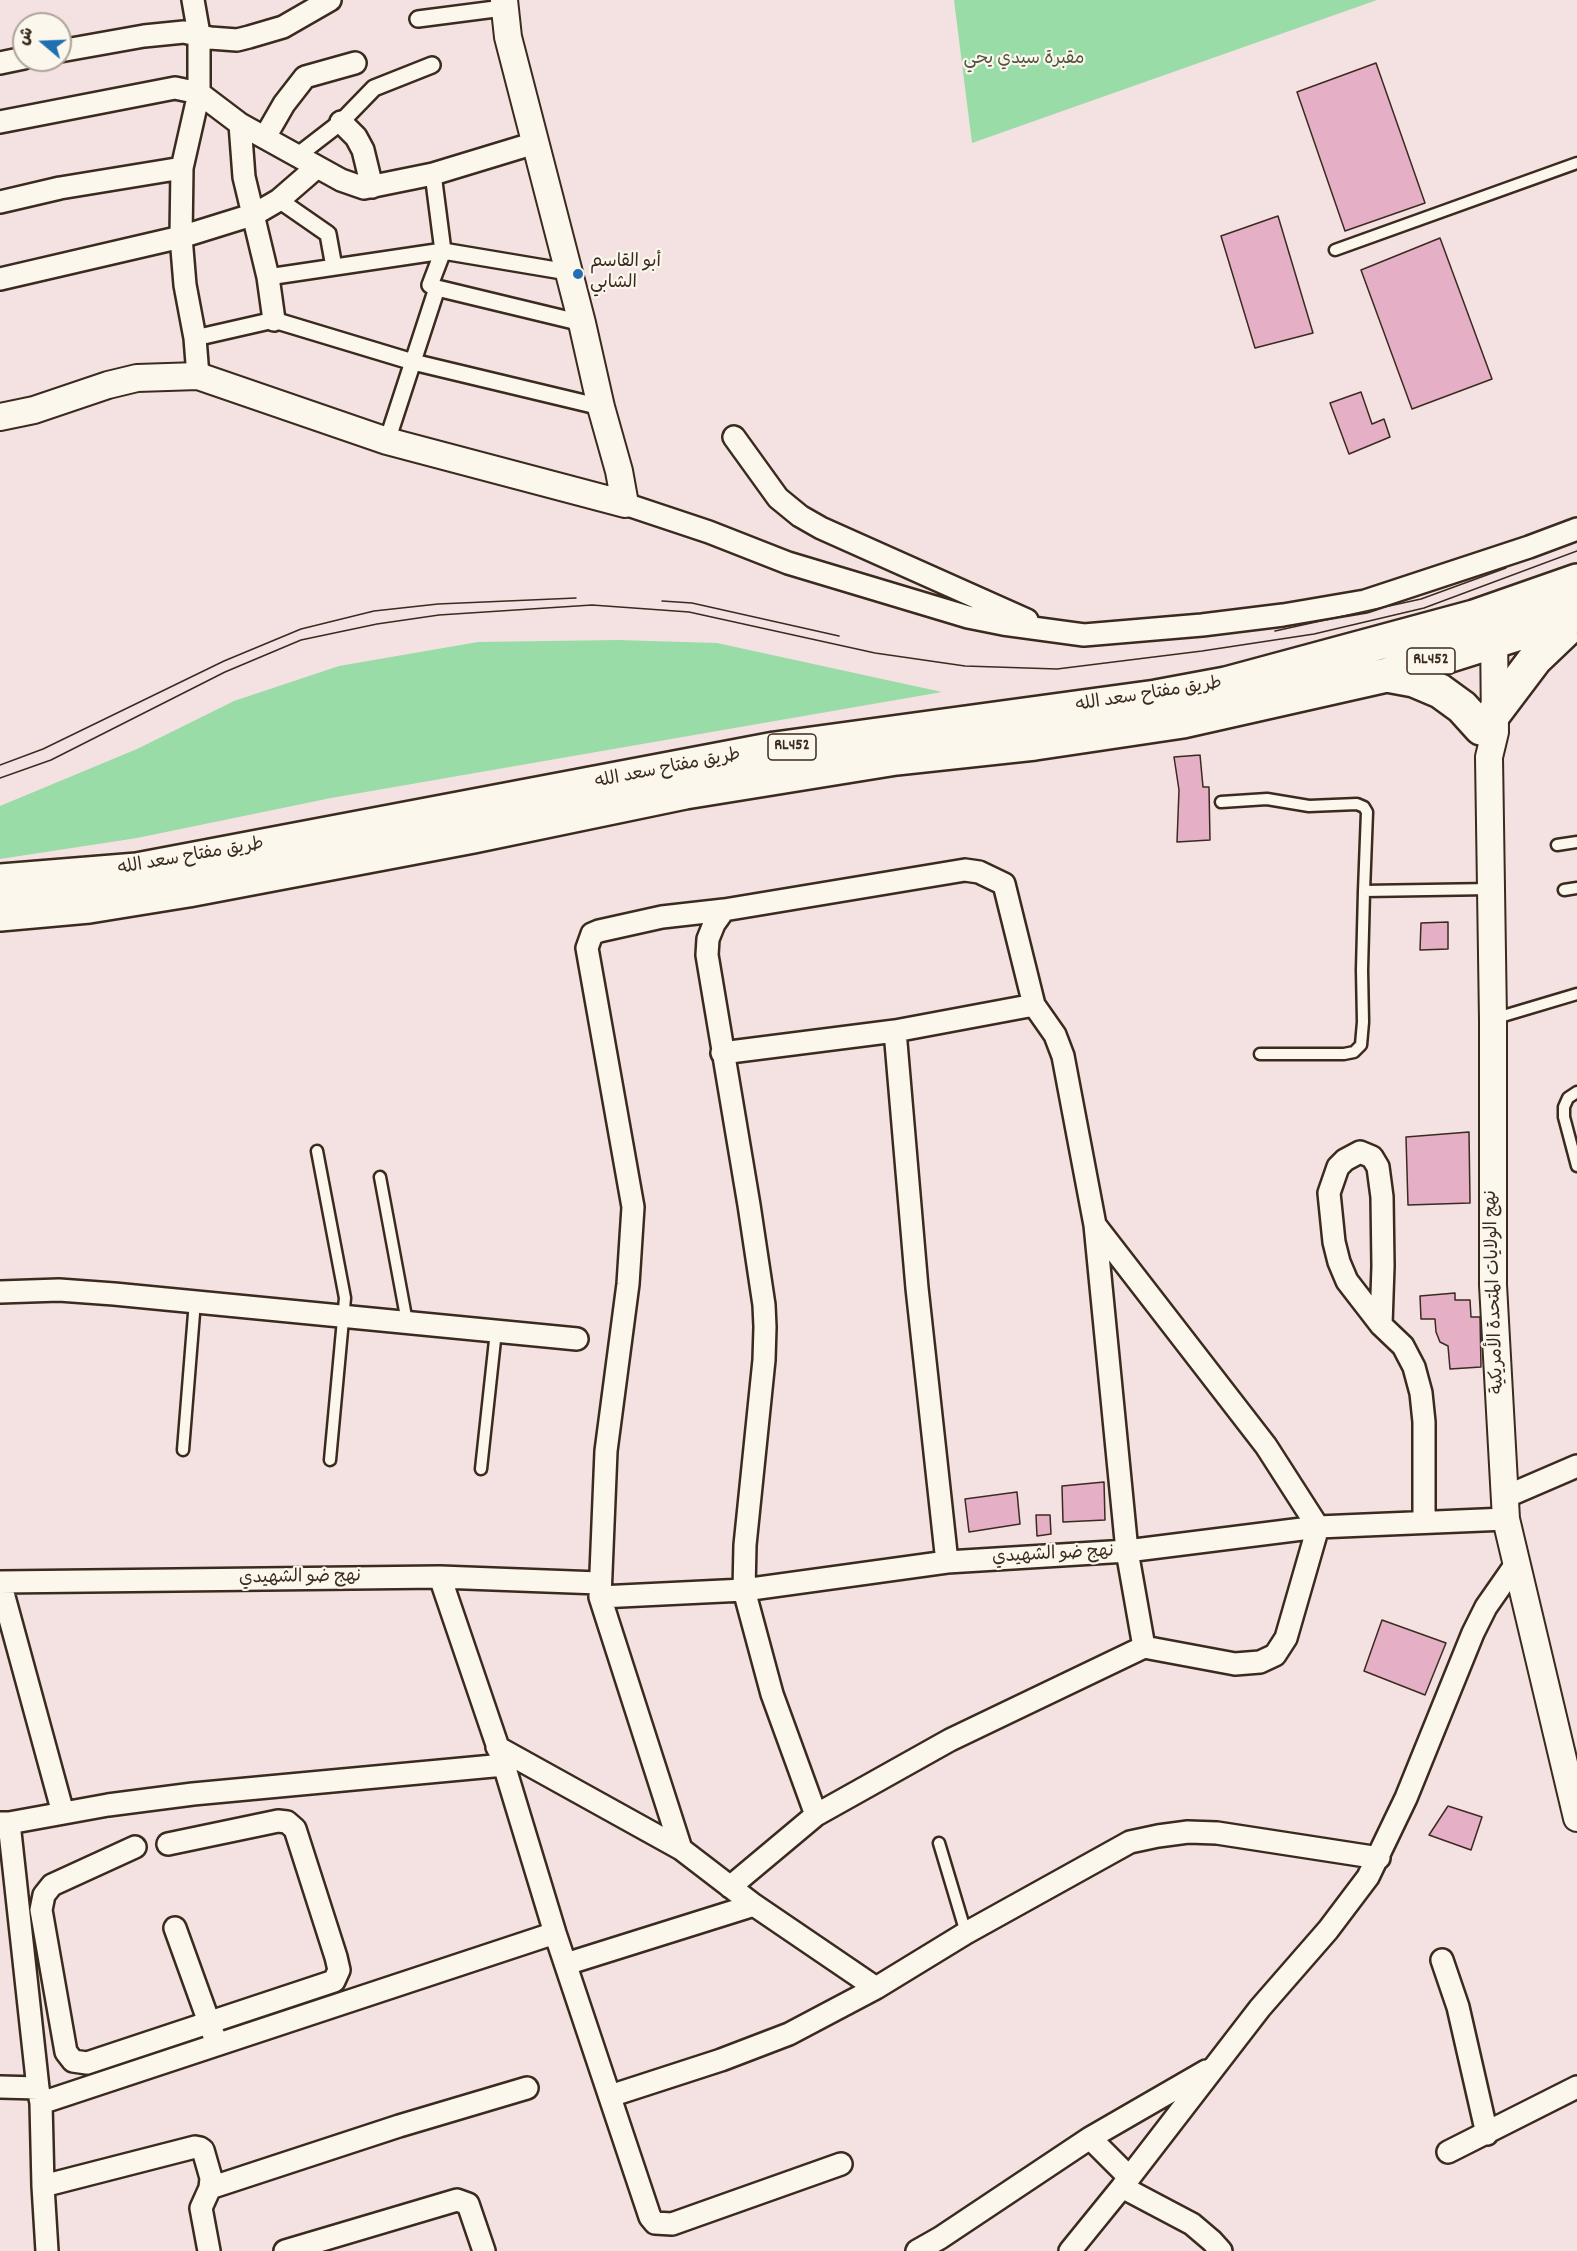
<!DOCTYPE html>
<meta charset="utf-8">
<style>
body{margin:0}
#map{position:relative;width:1577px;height:2251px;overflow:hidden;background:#f4e1e1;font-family:Dekko,"Playpen Sans Arabic",sans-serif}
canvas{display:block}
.north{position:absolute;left:12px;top:12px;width:60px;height:60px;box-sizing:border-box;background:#fbf7ec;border:2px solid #aea59a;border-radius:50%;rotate:289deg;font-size:16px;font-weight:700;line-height:24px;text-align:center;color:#3b2a1e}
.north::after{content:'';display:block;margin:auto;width:21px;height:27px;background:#1f6fb2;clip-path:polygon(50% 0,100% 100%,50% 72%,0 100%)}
</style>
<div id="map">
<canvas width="1577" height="2251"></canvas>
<div class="north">ش</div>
</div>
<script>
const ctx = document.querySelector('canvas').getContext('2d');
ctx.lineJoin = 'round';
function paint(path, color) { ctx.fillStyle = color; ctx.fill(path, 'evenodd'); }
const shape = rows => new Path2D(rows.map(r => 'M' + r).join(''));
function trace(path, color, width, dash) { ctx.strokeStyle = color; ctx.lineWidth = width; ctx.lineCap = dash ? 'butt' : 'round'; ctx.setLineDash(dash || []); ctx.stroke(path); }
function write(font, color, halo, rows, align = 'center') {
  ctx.font = font + ' Dekko,"Playpen Sans Arabic",sans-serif'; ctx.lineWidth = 4.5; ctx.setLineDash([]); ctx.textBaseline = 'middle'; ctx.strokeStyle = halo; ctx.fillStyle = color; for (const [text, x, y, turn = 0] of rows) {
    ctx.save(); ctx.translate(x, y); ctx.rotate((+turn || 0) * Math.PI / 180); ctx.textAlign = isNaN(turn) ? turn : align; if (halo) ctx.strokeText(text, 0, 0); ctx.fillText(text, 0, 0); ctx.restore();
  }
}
const green = shape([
 [954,0,1377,0,972,143],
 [618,640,717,643,942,692,331,798,137,838,0,859,0,806,137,749,234,701,339,666,478,642]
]);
const building = shape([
 [1376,63,1425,203,1345,231,1297,92,1376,63],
 [1278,216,1313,333,1255,348,1221,236,1278,216],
 [1440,238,1492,379,1412,409,1361,270,1440,238],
 [1361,392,1372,424,1384,419,1390,437,1349,454,1330,403,1361,392],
 [1200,755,1203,787,1209,787,1210,840,1177,842,1179,790,1174,757,1200,755],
 [1448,922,1448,949,1420,950,1421,923,1448,922],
 [1469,1132,1470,1203,1408,1205,1406,1137,1469,1132],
 [1455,1293,1455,1300,1470,1300,1471,1317,1480,1317,1481,1367,1450,1369,1448,1346,1440,1342,1436,1332,1435,1319,1421,1319,1420,1296,1455,1293],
 [1104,1482,1105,1520,1063,1522,1062,1486,1104,1482],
 [1017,1492,1020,1524,969,1532,965,1499,1017,1492],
 [1036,1515,1050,1515,1051,1534,1037,1536,1036,1515],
 [1382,1620,1446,1643,1425,1695,1364,1671,1382,1620],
 [1448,1806,1482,1817,1471,1850,1429,1835,1448,1806]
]);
const service = shape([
 [1335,250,1577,163],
 [1221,802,1267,799,1309,806,1357,804,1364,807,1367,812,1364,891,1491,889],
 [1557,845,1577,842],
 [1564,890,1577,888],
 [1493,1019,1577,994],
 [1260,1054,1344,1054,1354,1052,1361,1045,1363,1022,1362,970,1364,891],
 [1577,1092,1568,1098,1564,1107,1564,1117,1577,1166],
 [317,1151,345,1298,330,1460],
 [380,1177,407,1322],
 [183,1450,195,1301],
 [481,1469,496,1331],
 [939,1843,966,1933]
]);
const pedestrian = shape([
 [418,19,503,8],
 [297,156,341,122,374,88,432,65],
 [279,200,328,234,334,267],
 [268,277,443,251,568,272],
 [437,288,582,323],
 [195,338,274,320,413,362,601,407],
 [387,441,437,288,430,285,443,251,433,174]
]);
const minor = shape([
 [193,0,199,34,199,93,182,168,181,237,185,285,195,338,198,376],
 [60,51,144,36,184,32,210,38,237,40,249,37,283,27,330,0],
 [0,63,24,58],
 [0,122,175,88,199,93,240,124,341,180,364,188,433,174,535,143],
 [341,122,356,137,363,150,372,187],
 [240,124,244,177,268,277,274,320],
 [265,137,284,104,305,77,355,63],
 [0,202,60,188,182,168],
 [0,279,181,237,255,214,279,200,317,167],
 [734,437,778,498,800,516,821,528,1027,620],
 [625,504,709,532,788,563,968,617,1003,624,1084,635,1202,625,1283,615,1365,601,1529,547,1577,529],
 [895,1031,917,1288,947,1562],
 [722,1053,895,1031,1034,1005],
 [0,1292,59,1290,114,1294,577,1339],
 [1381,1325,1383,1266,1382,1197,1378,1167,1372,1157,1360,1152,1345,1160,1338,1167,1329,1193,1334,1242,1339,1262,1347,1281,1381,1325,1403,1346,1414,1367,1421,1393,1424,1422,1424,1521],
 [1505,1497,1577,1466],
 [440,1577,504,1765,555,1933,650,2217,655,2223,672,2224,841,2164],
 [0,1582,440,1577,599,1583],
 [0,1582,63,1813],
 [600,1597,744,1590,947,1562,1127,1551,1318,1527,1506,1519],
 [497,1747,681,1849,754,1905,876,1988],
 [816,1815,772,1694,744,1590,745,1545,764,1360,765,1327,764,1305,749,1205,707,955,708,939,714,924,724,910,965,870,979,872,1004,884,1034,1005,1055,1035,1063,1056,1095,1225,1127,1551,1144,1647],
 [0,1823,9,1823,38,2088],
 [9,1823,108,1805,193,1794,504,1765],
 [135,1847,52,1885,44,1895,41,1910,66,2052,73,2061,87,2063,334,1981,339,1970,336,1957,295,1829,287,1822,278,1821,168,1844],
 [681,1849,600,1597,606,1451,628,1284,633,1207,587,948,592,934,599,931,662,917,724,910],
 [730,1887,816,1815,950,1740,1144,1647,1235,1664,1260,1662,1275,1655,1286,1638,1318,1527,1266,1446,1095,1225],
 [175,1928,214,2036],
 [1442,1960,1458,2007,1487,2134],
 [566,1964,754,1905],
 [0,2087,38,2088,41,2103,43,2186,47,2251],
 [610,2096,721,2060,789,2034,876,1988,966,1933,1130,1842,1158,1836,1188,1832,1217,1833,1379,1858],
 [41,2103,555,1933],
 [1090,2138,1129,2177],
 [1448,2152,1577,2087],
 [43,2186,195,2147,200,2148,203,2150,211,2178,210,2188,201,2208,209,2251],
 [1122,2187,1192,2224,1212,2241,1221,2251],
 [210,2188,399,2126,527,2088],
 [285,2251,457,2200,468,2204,484,2251],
 [917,2251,940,2238,1090,2138,1206,2071],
 [1070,2251,1122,2187,1260,2008,1328,1930,1368,1877,1406,1798,1473,1633,1486,1607,1516,1564]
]);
const tertiary = shape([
 [0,417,34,410,108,385,137,378,198,376,387,441,625,504,619,471,601,407,582,323,508,37,504,0],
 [1494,625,1495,732,1489,757,1493,1020,1493,1285,1506,1519,1577,1818]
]);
const trunk = shape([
 [1387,675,1414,680,1440,691,1462,707,1481,728],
 [1495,712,1535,659,1577,619],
 [0,881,137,870,775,749,1156,697,1226,684,1474,617,1577,581],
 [0,914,89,906,188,890,473,836,685,792,896,758,1035,743,1183,721,1387,675,1577,615]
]);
const tram = shape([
 [662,601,692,603,839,636],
 [1275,631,1421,599,1506,568],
 [0,765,43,749,224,661,301,629,374,611,438,604,576,598],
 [0,778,51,760,225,672,301,640,377,624,439,615,592,605,689,612,875,653,965,666,1057,669,1202,651,1314,634,1424,608,1577,551]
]);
const markers = [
 [578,274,6,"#1f6fb2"]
];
const shields = [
 [1431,661,48],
 [792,747,48]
];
const shieldNames = [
 ["RL452",1431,661],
 ["RL452",792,747]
];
const parkNames = [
 ["مقبرة سيدي يحي",1024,61]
];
const poiNames = [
 ["أبو القاسم",590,264],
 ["الشابي",590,285]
];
const streetNames = [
 ["طريق مفتاح سعد الله",1149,696,-9],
 ["طريق مفتاح سعد الله",668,770,-11],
 ["طريق مفتاح سعد الله",191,858,-10],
 ["نهج الولايات المتحدة الأمريكية",1496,1292,-92],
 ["نهج ضو الشهيدي",1053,1556,-3],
 ["نهج ضو الشهيدي",300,1579,-1]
];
paint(green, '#99dca7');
paint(building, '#e5afc6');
trace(building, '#3b2a1e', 1.5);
trace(service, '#3b2a1e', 15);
trace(pedestrian, '#3b2a1e', 20);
trace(minor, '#3b2a1e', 26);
trace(tertiary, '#3b2a1e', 30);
trace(trunk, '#3b2a1e', 38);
trace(service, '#fbf7ec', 10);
trace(pedestrian, '#fbf7ec', 15);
trace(minor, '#fbf7ec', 21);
trace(tertiary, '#fbf7ec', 26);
trace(trunk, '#fbf7ec', 33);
trace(tram, '#3b2a1e', 1.5);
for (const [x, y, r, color] of markers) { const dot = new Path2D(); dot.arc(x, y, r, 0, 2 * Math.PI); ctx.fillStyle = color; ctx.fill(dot); trace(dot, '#fbf7ec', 2); }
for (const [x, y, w] of shields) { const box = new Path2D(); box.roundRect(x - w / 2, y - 13, w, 26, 4.5); ctx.fillStyle = '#fbf7ec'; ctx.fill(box); trace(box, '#3b2a1e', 1.5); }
write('bold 16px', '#3b2a1e', null, shieldNames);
write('18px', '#525640', '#fbf7ec', parkNames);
write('18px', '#3b2a1e', '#fbf7ec', poiNames, 'left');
write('18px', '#3b2a1e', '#fbf7ec', streetNames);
</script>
